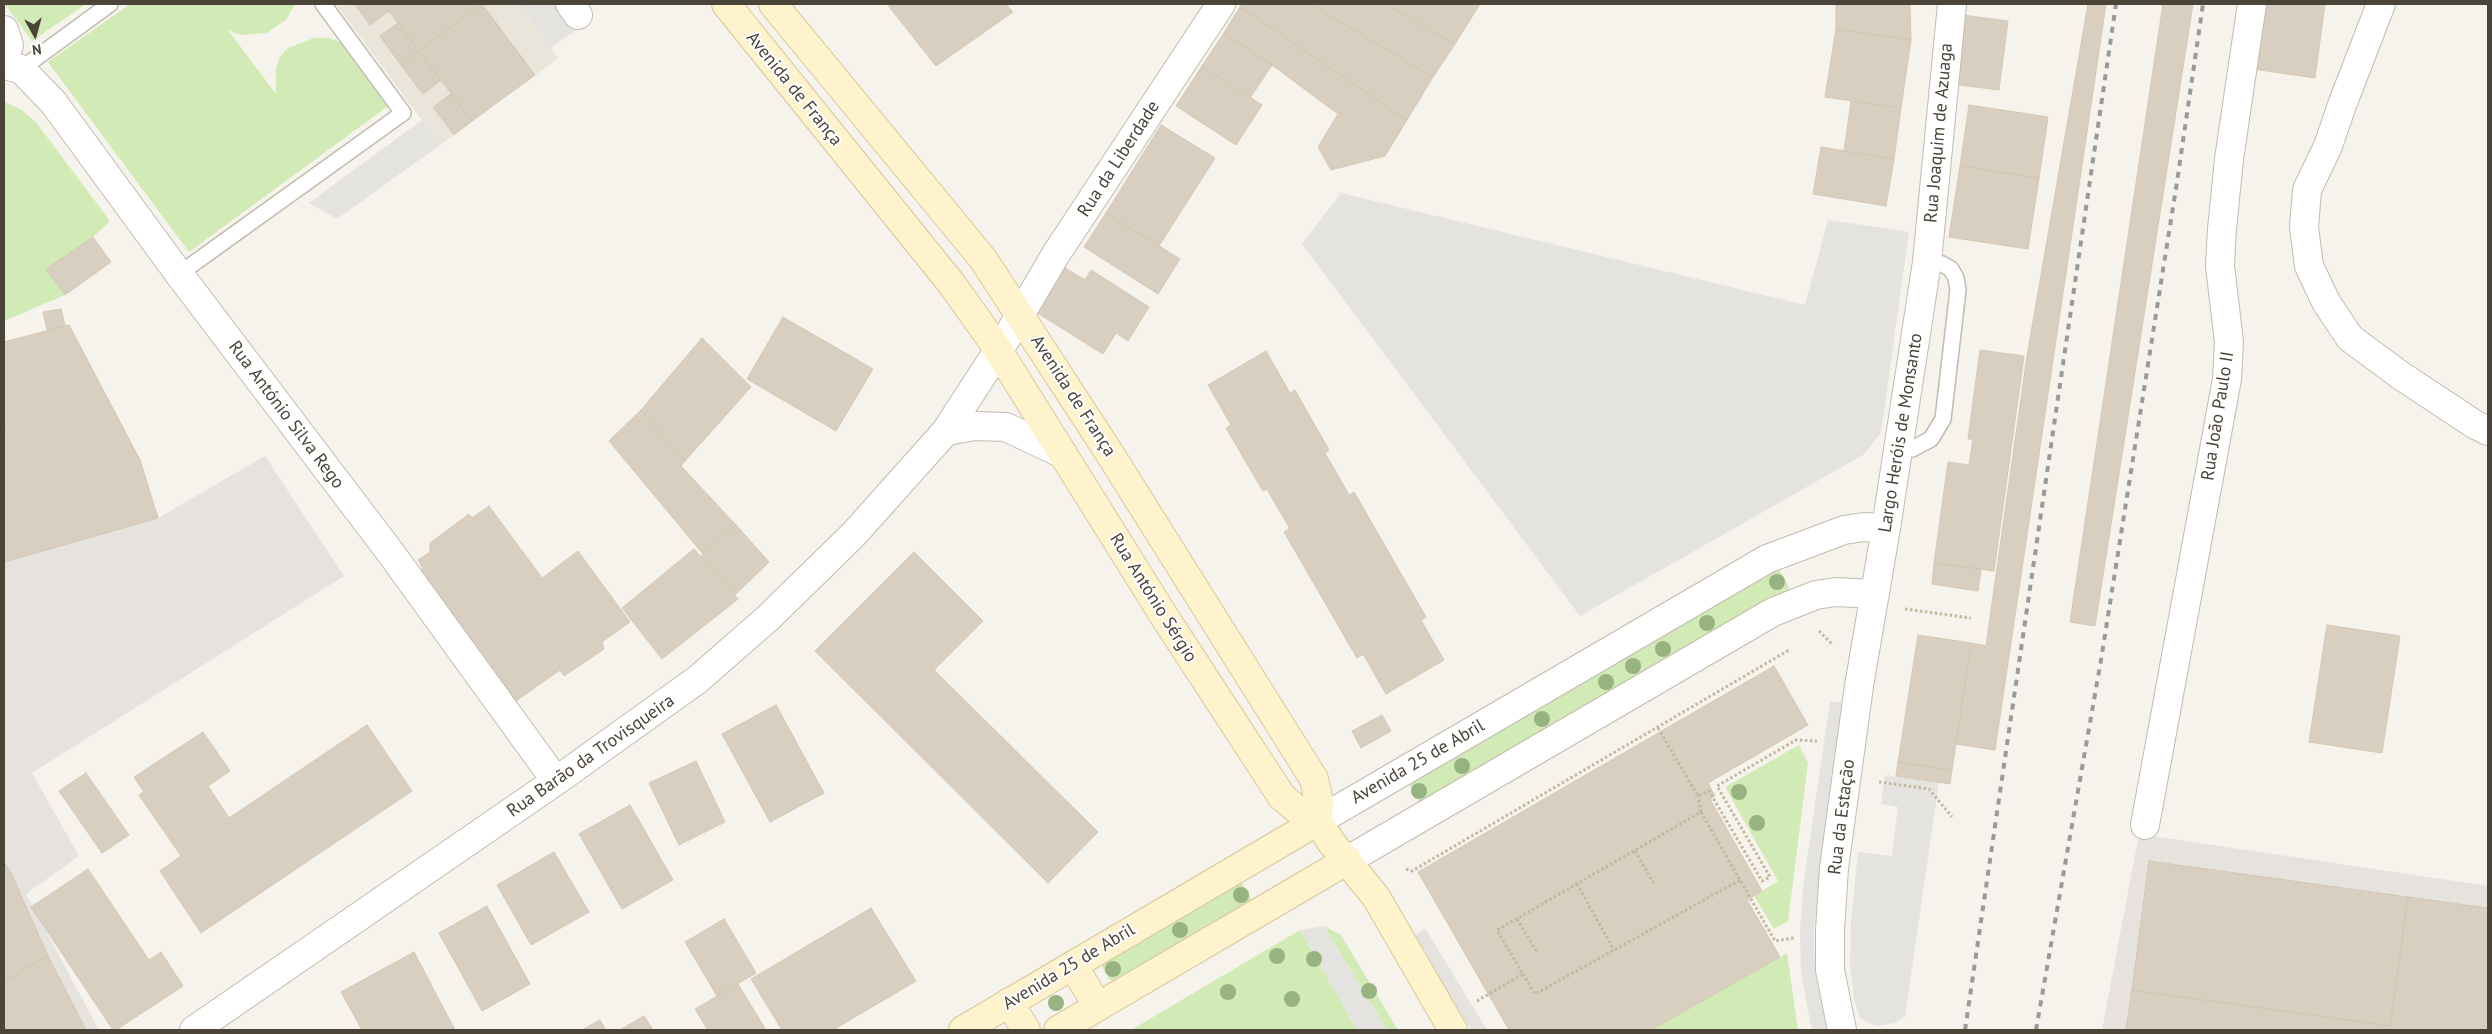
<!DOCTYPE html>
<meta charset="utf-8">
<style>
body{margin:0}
#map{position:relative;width:2492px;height:1034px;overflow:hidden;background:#f6f3ec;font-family:"PT Sans",sans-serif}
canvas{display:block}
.frame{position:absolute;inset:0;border:5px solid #4b4439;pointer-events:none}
.north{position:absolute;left:10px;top:10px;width:50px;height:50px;-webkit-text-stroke:4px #fff;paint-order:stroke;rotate:173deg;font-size:14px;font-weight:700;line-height:20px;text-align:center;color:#4b4439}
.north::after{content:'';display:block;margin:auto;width:18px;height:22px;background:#4b4439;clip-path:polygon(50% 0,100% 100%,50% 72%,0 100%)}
</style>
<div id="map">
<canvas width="2492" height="1034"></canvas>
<div class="frame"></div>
<div class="north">N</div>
</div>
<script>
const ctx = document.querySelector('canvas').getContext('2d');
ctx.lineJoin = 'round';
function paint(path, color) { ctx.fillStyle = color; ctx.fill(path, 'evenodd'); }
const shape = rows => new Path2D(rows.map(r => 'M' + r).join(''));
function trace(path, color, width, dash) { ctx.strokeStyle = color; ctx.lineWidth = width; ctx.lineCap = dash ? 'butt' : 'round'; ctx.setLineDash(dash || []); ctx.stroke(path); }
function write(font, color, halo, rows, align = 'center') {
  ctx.font = font + ' "PT Sans",sans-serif'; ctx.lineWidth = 4; ctx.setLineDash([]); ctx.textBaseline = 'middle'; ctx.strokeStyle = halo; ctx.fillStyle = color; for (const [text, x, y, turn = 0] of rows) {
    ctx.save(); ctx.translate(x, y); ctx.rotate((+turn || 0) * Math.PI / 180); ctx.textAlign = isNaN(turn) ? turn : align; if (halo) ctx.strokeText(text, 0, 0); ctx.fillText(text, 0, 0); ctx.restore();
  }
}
const residential = shape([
 [336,4,519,4,558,58,440,145]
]);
const industrial = shape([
 [69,325,140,460,158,518,265,456,344,576,32,773,79,856,26,894,99,1030,4,1030,4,342],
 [2139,834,2488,886,2488,1030,2102,1030]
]);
const green = shape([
 [5,4,86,4,32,41],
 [130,4,295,4,286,20,266,33,241,35,228,30,276,94,276,68,279,58,288,48,314,38,329,38,343,43,388,106,189,252,48,62],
 [4,102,20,109,35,121,110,221,93,237,46,269,65,295,4,321],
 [1774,567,1779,569,1789,587,1787,593,1422,806,1406,779],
 [1799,745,1808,763,1788,921,1774,929,1754,896,1778,881,1725,787],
 [1239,878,1254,904,1119,982,1109,979,1102,967,1105,957],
 [1324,926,1341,935,1398,1030,1387,1030],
 [1300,930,1357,1030,1131,1030],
 [1787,953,1798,1030,1651,1030,1780,957]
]);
const parking = shape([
 [519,4,557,4,576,30,551,48],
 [422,120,440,145,337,219,309,203],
 [1341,193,1805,305,1828,220,1909,232,1881,433,1863,455,1580,616,1302,244],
 [1830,701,1844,703,1814,928,1815,973,1827,1030,1812,1030,1801,974,1800,928,1804,880],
 [1885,775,1939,782,1905,1016,1895,1023,1876,1026,1860,1018,1854,1000,1850,963,1851,922,1858,852,1892,856,1898,807,1881,804],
 [1324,926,1387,1030,1357,1030,1300,930],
 [1425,928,1470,1002,1487,1030,1471,1030,1458,1009,1414,936]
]);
const building = shape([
 [355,4,384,4,389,11,370,25,355,4],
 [384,4,482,4,419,51,384,4],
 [482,4,535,75,472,121,419,51,482,4],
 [887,4,1006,4,1013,12,936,66,887,4],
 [1242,4,1310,4,1433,77,1407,120,1240,7,1242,4],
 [1310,4,1385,4,1455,44,1433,77,1310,4],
 [1385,4,1480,4,1455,44,1385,4],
 [1836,4,1910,4,1911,40,1836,29,1836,4],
 [2088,4,2106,4,1995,750,1956,744,1971,643,1986,646,2027,356,2088,4],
 [2163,4,2193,4,2095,626,2070,622,2163,4],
 [2262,4,2325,4,2315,78,2253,69,2262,4],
 [1240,7,1407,120,1385,156,1331,170,1318,147,1338,114,1272,65,1224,33,1240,7],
 [1962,15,2008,21,1999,90,1952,84,1962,15],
 [398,23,419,51,401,65,380,36,398,23],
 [1836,29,1911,40,1901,108,1825,97,1836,29],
 [1224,33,1272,65,1250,98,1202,66,1224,33],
 [419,51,441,80,423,94,401,65,419,51],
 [1202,66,1262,105,1236,145,1176,106,1202,66],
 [451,94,472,121,454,135,433,107,451,94],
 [1851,101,1901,108,1894,159,1844,151,1851,101],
 [1969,105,2048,117,2039,178,1960,166,1969,105],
 [1161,125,1215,158,1159,246,1106,213,1161,125],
 [1821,147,1894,159,1886,206,1813,194,1821,147],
 [1960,166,2039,178,2028,249,1949,237,1960,166],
 [1106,213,1180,259,1158,294,1084,247,1106,213],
 [93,237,111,262,65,295,46,269,93,237],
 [1065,268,1085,280,1091,270,1149,307,1128,341,1116,333,1103,354,1036,312,1065,268],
 [61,309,65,326,47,330,43,312,61,309],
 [783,317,873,369,836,431,747,379,783,317],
 [69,325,140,460,158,518,4,562,4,436,7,435,4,421,4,342,69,325],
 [702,338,751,387,685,461,641,410,702,338],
 [1980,350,2024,356,1994,571,1934,563,1948,462,1969,465,1973,439,1968,439,1980,350],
 [1266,351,1290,393,1295,390,1329,450,1325,453,1349,495,1354,492,1426,617,1421,620,1444,660,1386,694,1363,654,1357,658,1284,532,1290,529,1267,489,1263,491,1226,428,1231,425,1208,385,1266,351],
 [641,410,685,461,681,466,736,525,703,554,609,441,641,410],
 [489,506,542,578,578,551,630,622,602,642,604,649,564,676,560,670,516,701,493,667,488,671,420,571,423,569,418,560,430,552,430,543,469,514,472,518,489,506],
 [736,525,769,562,735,595,701,556,736,525],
 [694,549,738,599,662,659,622,608,694,549],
 [914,552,983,621,934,670,1098,832,1048,883,815,651,914,552],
 [1934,563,1981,569,1978,591,1932,584,1934,563],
 [2327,625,2400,636,2382,753,2309,742,2327,625],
 [1918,635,1971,643,1952,770,1898,762,1918,635],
 [1774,666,1808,725,1708,783,1715,796,1710,799,1762,891,1747,900,1780,957,1651,1030,1509,1030,1418,872,1774,666],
 [776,705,824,793,770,822,722,734,776,705],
 [1382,715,1391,731,1361,748,1352,731,1382,715],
 [367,725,412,791,201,933,160,871,181,856,139,795,144,792,134,777,203,732,230,771,208,786,229,818,367,725],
 [696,761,725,822,679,845,649,783,696,761],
 [1898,762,1952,770,1950,784,1896,776,1898,762],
 [86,773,129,835,102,853,59,791,86,773],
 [630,805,673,880,622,909,579,834,630,805],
 [554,852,589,912,531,945,497,885,554,852],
 [2149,861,2408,897,2390,1026,2132,990,2149,861],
 [4,862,11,873,48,956,4,981,4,862],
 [88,869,149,960,161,952,183,986,116,1030,113,1030,31,907,88,869],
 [2408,897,2488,908,2488,1030,2390,1030,2408,897],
 [487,906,530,984,482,1011,439,933,487,906],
 [871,908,916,981,833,1030,782,1030,751,979,871,908],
 [724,919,756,973,717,996,685,942,724,919],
 [414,952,455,1030,362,1030,341,992,414,952],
 [48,956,86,1030,4,1030,4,981,48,956],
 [738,984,766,1030,708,1030,695,1009,738,984],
 [2132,990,2390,1026,2390,1030,2126,1030,2132,990],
 [644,1016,653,1030,620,1030,644,1016],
 [600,1020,606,1030,582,1030,600,1020]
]);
const path = shape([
 [1905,609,1971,618],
 [1819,631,1832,644],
 [1658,728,1698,796,1709,791,1762,881,1770,877,1717,786,1796,740,1817,741],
 [1879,782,1929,789,1952,817],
 [1701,812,1775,941,1794,938],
 [1635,851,1654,884],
 [1406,869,1412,871,1789,650],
 [1577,884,1614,950],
 [1517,919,1537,952],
 [1523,974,1535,994,1740,880],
 [1477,1001,1523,974,1497,930,1701,812,1698,796]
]);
const service = shape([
 [21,69,110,4],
 [179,274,403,113,323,4],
 [1900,448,1912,449,1931,439,1943,419,1958,290,1956,278,1951,269,1942,264,1927,262]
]);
const minor = shape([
 [570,4,578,15],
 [2381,4,2342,105,2328,146,2307,190,2304,227,2309,266,2326,302,2350,338,2400,375,2474,424,2488,431],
 [4,30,9,45,4,64],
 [4,65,21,69,53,102,179,274,390,552,556,781],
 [946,431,975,426,1006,427,1063,454],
 [1886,528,1927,262,1952,4],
 [2145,825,2227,379,2229,342,2220,266,2222,229,2229,159,2252,4],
 [194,1030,556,781,697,680,768,618,854,534,946,431,1009,334,1056,254,1221,4]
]);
const tertiary = shape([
 [1318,821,1767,559,1844,530,1864,527,1886,528,1859,686,1834,868,1830,930,1830,970,1842,1030],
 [1348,860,1773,612,1816,595,1836,592,1875,594]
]);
const secondary = shape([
 [726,4,951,283,991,339,1164,616,1282,797,1299,811,1318,821,1331,842,1376,897,1453,1030],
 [773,4,983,259,1110,454,1314,779,1319,802,1318,821],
 [1073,965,1098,1007],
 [1009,1002,1026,1030],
 [963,1030,1318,821],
 [1058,1030,1348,860]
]);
const rail = shape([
 [1965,1030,2116,4],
 [2036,1030,2101,660,2177,182,2203,4]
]);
const trees = [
 [1777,582],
 [1707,623],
 [1663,649],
 [1633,666],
 [1606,682],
 [1542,719],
 [1462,766],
 [1419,791],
 [1739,792],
 [1757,823],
 [1241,895],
 [1180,930],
 [1277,956],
 [1314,959],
 [1113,969],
 [1369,991],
 [1228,992],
 [1292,999],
 [1056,1003]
];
const streetNames = [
 ["Avenida de França",794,89,51],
 ["Rua Joaquim de Azuaga",1939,133,-85],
 ["Rua da Liberdade",1119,159,-57],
 ["Avenida de França",1073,396,57],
 ["Rua António Silva Rego",286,415,53],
 ["Rua João Paulo II",2218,416,-81],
 ["Largo Heróis de Monsanto",1901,433,-81],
 ["Rua António Sérgio",1153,598,58],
 ["Rua Barão da Trovisqueira",591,756,-35],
 ["Avenida 25 de Abril",1418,762,-30],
 ["Rua da Estação",1842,817,-83],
 ["Avenida 25 de Abril",1069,967,-31]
];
paint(residential, '#eae5da');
paint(industrial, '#e6e2dd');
paint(green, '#d2eab5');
paint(parking, '#e5e3e0');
paint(building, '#d8cfc1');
trace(building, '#d3c7b4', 1);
trace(service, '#c2bbae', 18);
trace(minor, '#c2bbae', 30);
trace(tertiary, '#c2bbae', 30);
trace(secondary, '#d6c79b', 30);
trace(path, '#c4b79f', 3, [2.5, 2.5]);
trace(service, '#fff', 15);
trace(minor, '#fff', 28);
trace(tertiary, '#fff', 28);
trace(secondary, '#fff3cd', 28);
trace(rail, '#9a9a9a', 4, [6, 6]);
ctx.fillStyle = '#97b381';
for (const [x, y] of trees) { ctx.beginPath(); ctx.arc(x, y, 8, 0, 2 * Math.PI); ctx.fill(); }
write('18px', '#4b4439', '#fff', streetNames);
</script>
